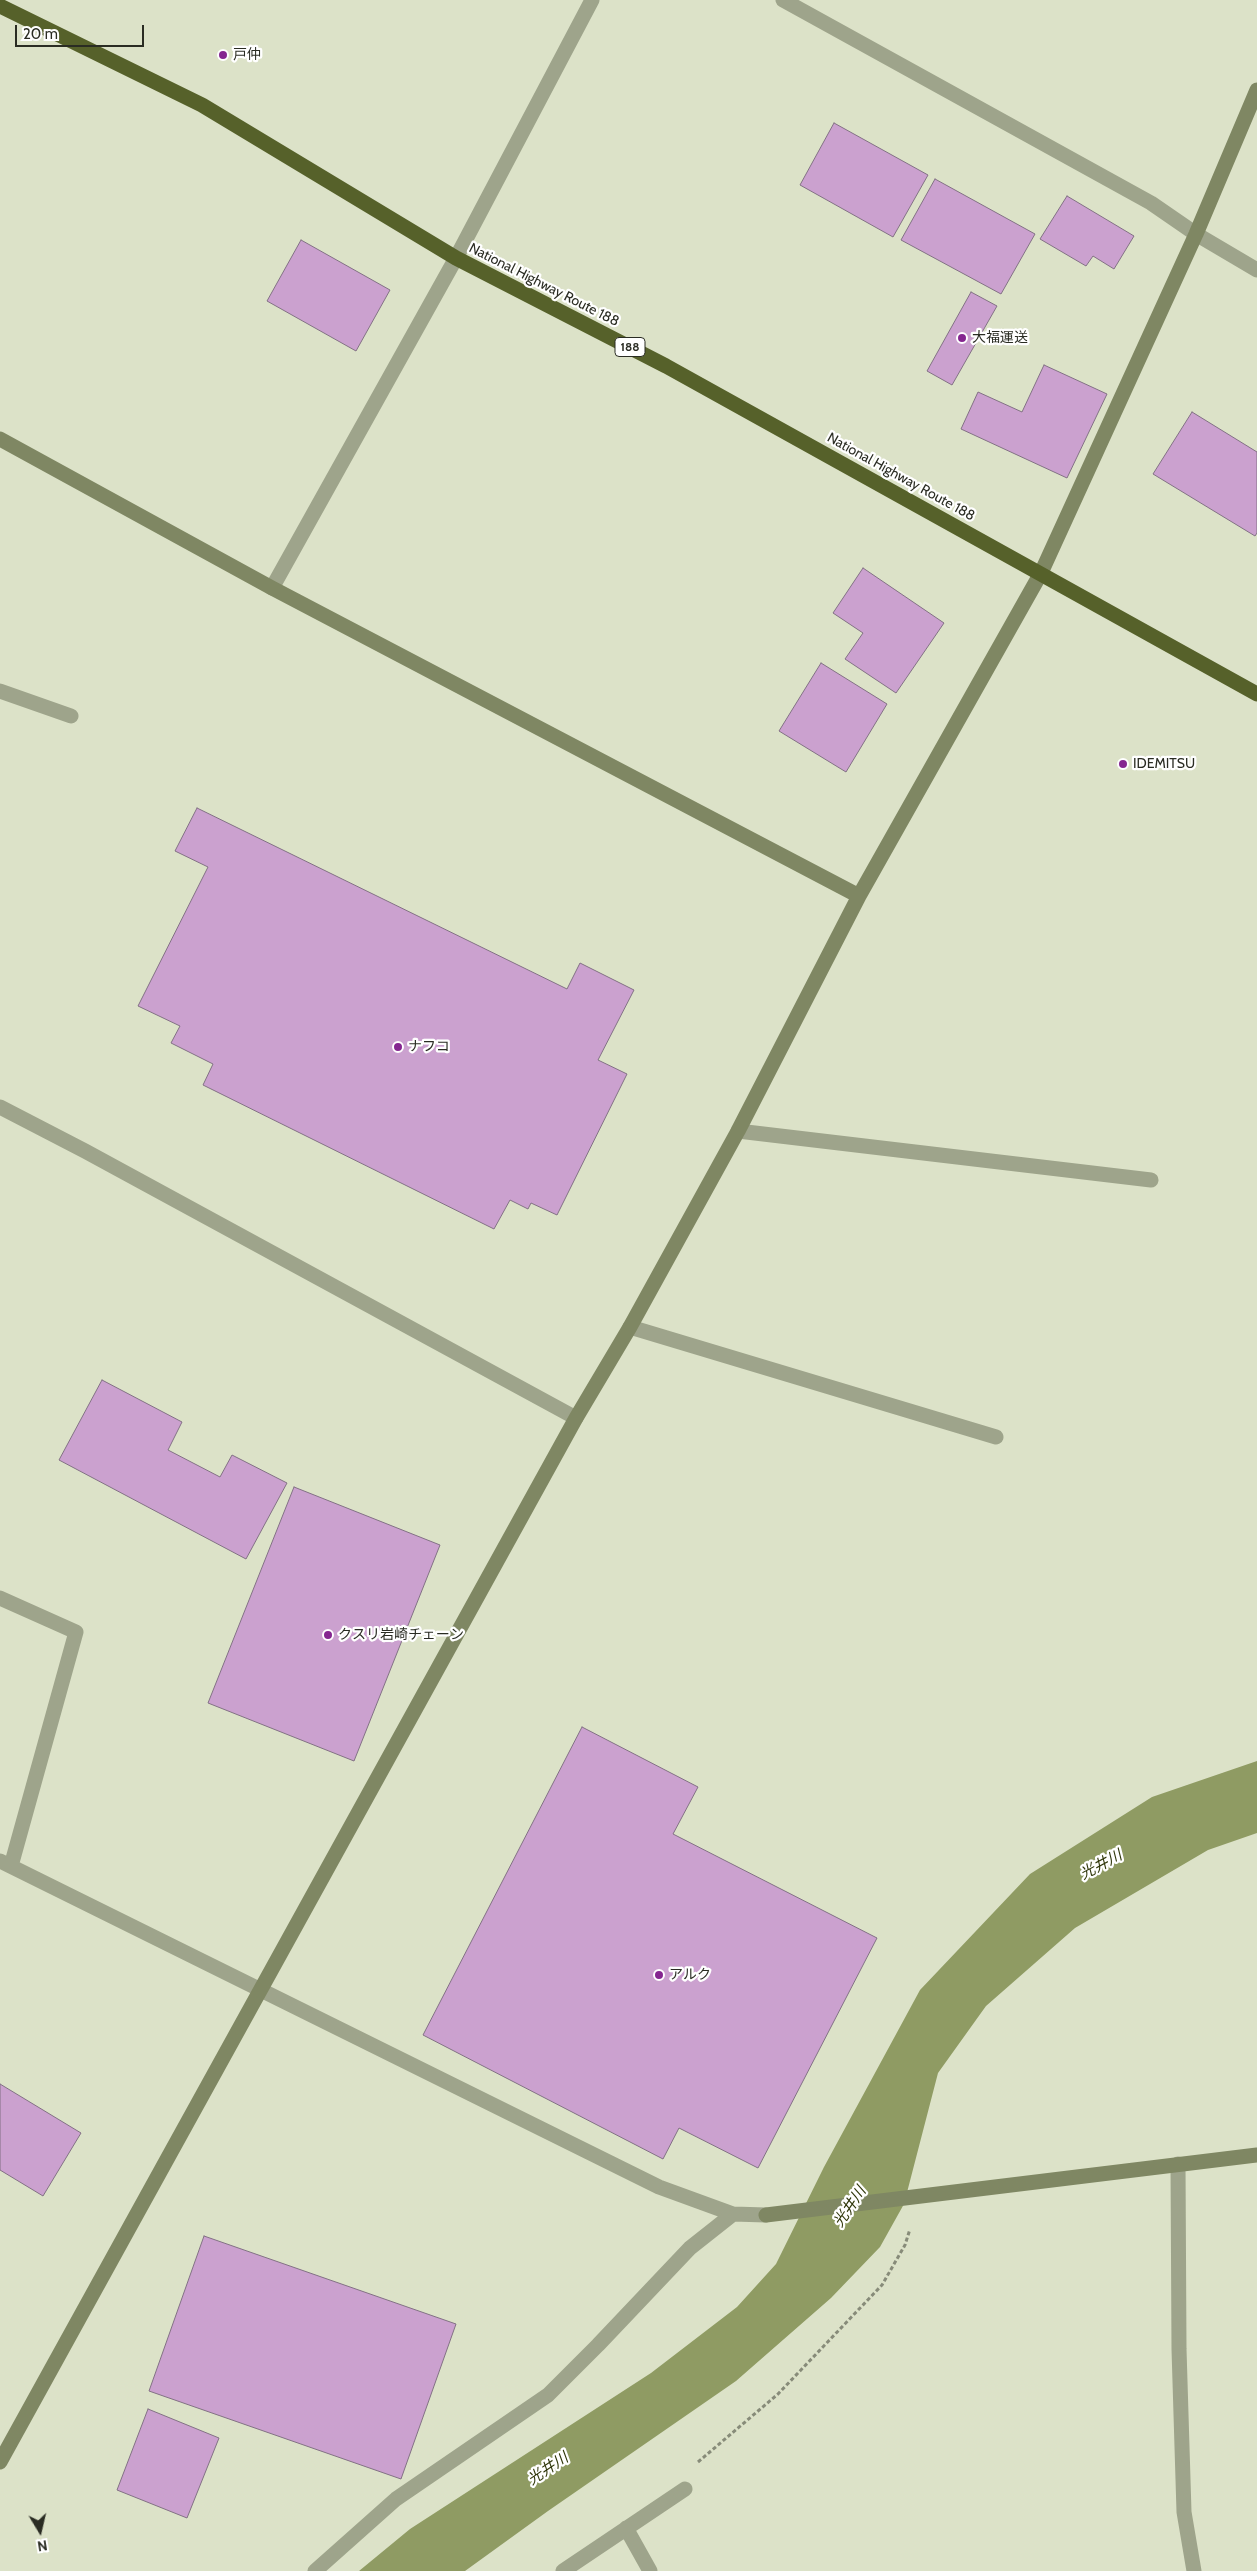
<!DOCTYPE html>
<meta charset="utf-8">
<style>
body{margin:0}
#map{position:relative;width:1257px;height:2571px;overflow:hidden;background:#dce2c8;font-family:Cabin,sans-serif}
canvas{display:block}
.north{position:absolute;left:15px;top:2506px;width:50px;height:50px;-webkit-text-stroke:4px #fff;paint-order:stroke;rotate:171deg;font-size:14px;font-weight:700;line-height:20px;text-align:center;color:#2a2c23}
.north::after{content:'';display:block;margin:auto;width:18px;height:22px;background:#2a2c23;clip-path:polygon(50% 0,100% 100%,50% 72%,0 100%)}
.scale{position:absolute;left:15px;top:25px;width:129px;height:22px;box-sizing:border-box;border:2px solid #2a2c23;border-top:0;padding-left:6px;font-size:15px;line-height:18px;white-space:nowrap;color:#2a2c23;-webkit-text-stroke:4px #fff;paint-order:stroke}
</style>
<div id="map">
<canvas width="1257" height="2571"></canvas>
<div class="north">N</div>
<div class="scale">20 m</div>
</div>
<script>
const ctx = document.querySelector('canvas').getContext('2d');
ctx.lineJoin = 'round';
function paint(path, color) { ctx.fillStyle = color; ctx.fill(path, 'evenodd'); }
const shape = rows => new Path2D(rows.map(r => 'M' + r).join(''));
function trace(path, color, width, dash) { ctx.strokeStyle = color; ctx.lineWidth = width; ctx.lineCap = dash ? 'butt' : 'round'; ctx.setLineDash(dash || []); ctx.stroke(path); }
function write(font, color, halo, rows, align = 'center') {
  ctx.font = font + ' Cabin,"Noto Sans JP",sans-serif'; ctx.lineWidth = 4.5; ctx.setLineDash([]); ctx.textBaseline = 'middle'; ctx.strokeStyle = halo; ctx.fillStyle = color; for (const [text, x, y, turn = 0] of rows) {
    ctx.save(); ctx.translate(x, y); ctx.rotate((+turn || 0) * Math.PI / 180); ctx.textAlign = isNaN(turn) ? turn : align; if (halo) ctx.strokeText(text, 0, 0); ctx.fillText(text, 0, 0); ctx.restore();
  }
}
const water = shape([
 [1257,1761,1257,1833,1208,1850,1075,1928,986,2006,938,2073,904,2204,880,2247,831,2298,736,2381,548,2511,465,2571,359,2571,410,2529,651,2373,737,2307,776,2264,824,2167,920,1990,1030,1874,1152,1797]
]);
const building = shape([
 [834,123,928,175,893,237,800,185,834,123],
 [935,179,1035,234,1001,294,901,240,935,179],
 [1067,196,1134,236,1114,269,1093,256,1086,266,1040,239,1067,196],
 [301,240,390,290,356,351,267,301,301,240],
 [971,292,997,306,952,385,927,371,971,292],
 [1044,365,1107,394,1067,478,961,429,978,392,1022,412,1044,365],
 [1192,412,1257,452,1257,533,1255,536,1153,474,1192,412],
 [863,568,944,623,896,693,845,659,863,633,833,613,863,568],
 [821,663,887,704,846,772,779,731,821,663],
 [197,808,567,989,580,963,634,990,598,1060,627,1074,557,1215,531,1203,528,1209,510,1200,494,1229,203,1085,213,1064,171,1043,180,1026,138,1006,208,867,175,851,197,808],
 [102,1380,182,1422,168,1450,220,1477,232,1455,287,1483,246,1559,59,1460,102,1380],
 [294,1487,440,1545,354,1761,208,1703,294,1487],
 [582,1727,698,1787,673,1834,877,1938,758,2168,679,2128,663,2159,423,2035,582,1727],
 [0,2084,81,2133,43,2196,0,2170,0,2084],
 [204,2236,456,2324,401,2479,149,2391,204,2236],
 [148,2409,219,2438,187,2518,117,2490,148,2409]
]);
const path = shape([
 [698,2462,778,2394,882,2285,905,2245,910,2229]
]);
const street = shape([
 [783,0,1151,203,1196,234,1257,270],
 [272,588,456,258,592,0],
 [0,691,71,716],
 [0,1107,85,1151,576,1418],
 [738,1131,1151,1180],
 [630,1327,996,1437],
 [0,1598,76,1632,11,1866],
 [0,1861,659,2187,733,2214,766,2215],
 [1178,2164,1179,2349,1184,2512,1194,2571],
 [626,2528,650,2571],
 [315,2571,396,2499,548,2395,598,2345,690,2248,733,2214],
 [563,2571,685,2489]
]);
const secondary = shape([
 [0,439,272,588,859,896],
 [766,2215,1257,2155],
 [0,2462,576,1418,630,1327,738,1131,859,896,1041,573,1196,234,1257,90]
]);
const highway = shape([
 [0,6,202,105,456,258,666,366,1257,694]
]);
const markers = [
 [223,55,5,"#852690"],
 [962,338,5,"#852690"],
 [1123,764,5,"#852690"],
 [398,1047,5,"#852690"],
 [328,1635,5,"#852690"],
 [659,1975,5,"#852690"]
];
const shields = [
 [630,347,30]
];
const shieldNames = [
 ["188",630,347]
];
const poiNames = [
 ["戸仲",233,55],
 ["大福運送",972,338],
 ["IDEMITSU",1133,764],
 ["ナフコ",408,1047],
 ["クスリ岩崎チェーン",338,1635],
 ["アルク",669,1975]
];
const streetNames = [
 ["National Highway Route 188",544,285,27],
 ["National Highway Route 188",901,477,29]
];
const waterNames = [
 ["光井川",1101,1865,-28],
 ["光井川",850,2207,-56],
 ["光井川",548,2469,-34]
];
paint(water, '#8f9b63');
paint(building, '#cba1cf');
trace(building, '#827184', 1);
trace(path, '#878b79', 3, [4, 2.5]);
trace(street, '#9ea48b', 15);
trace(secondary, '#7f8763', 15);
trace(highway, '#56612a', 15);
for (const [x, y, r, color] of markers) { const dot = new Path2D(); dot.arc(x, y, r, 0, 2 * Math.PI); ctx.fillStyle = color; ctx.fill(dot); trace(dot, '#fff', 2); }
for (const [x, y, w] of shields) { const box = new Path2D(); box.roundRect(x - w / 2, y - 9.5, w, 19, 4); ctx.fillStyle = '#fff'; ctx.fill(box); trace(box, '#2a2c23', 1); }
write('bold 12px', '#2a2c23', null, shieldNames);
write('14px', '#2a2c23', '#fff', poiNames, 'left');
write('14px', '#2a2c23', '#fff', streetNames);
write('italic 15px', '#2f3609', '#fff', waterNames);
</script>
